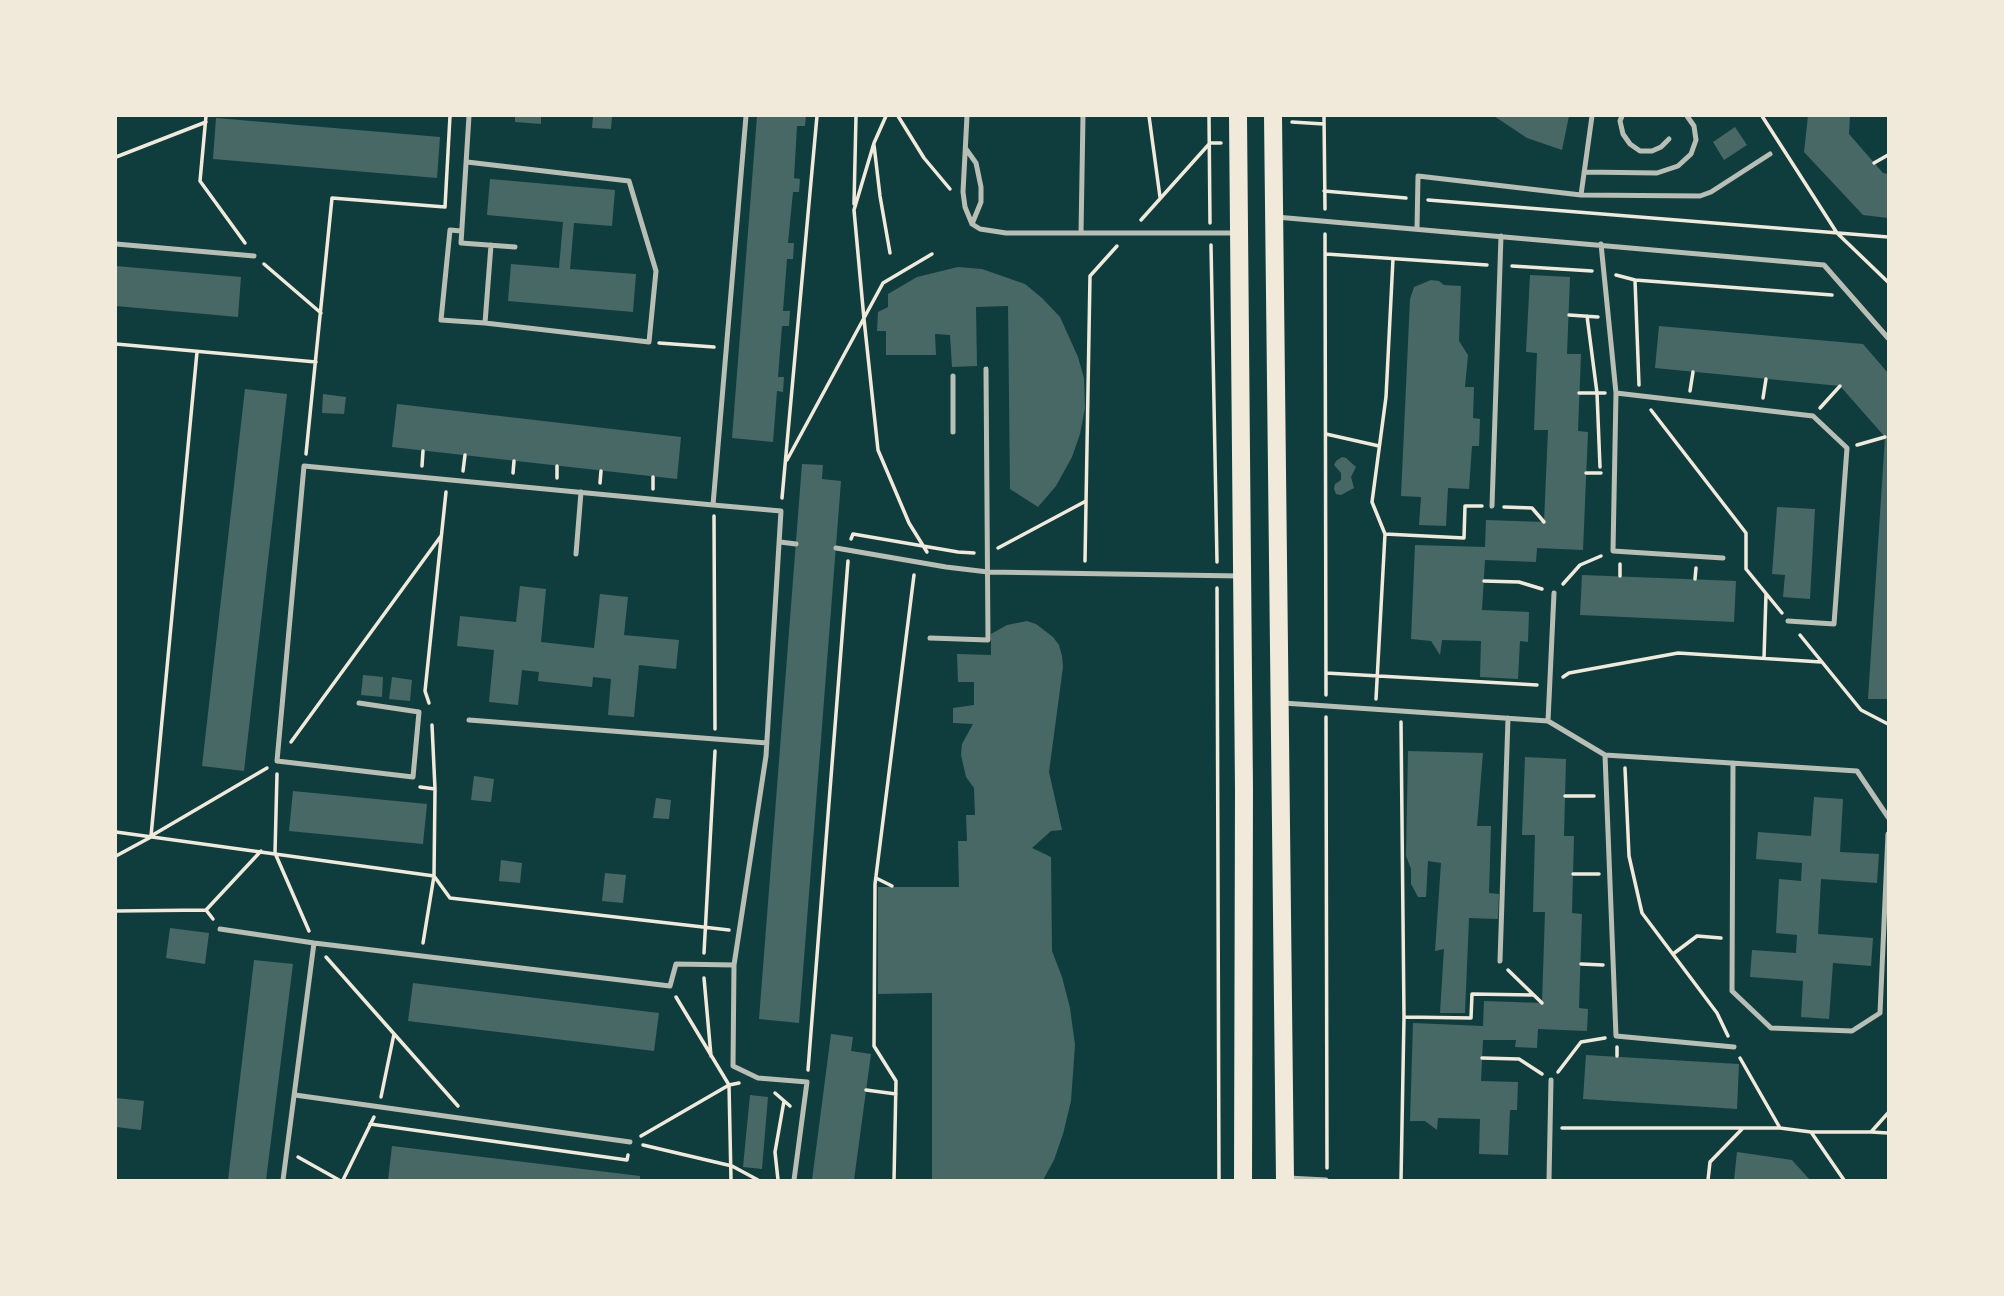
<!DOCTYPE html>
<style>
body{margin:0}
#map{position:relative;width:2004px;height:1296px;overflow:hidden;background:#0f3d3e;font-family:"Roboto Condensed",sans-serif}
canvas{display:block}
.frame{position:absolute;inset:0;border:117px solid #f1e9da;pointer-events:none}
</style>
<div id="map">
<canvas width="2004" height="1296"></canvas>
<div class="frame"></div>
</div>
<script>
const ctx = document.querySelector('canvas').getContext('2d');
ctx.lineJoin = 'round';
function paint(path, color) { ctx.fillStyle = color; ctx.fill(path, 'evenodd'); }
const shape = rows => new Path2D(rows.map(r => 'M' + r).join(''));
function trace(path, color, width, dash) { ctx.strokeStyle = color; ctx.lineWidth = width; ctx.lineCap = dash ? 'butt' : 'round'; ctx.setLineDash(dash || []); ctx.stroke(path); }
const building = shape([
 [515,116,541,116,541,124,515,122],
 [593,116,612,116,611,129,592,128],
 [757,116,806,116,805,126,797,126,794,178,800,179,799,192,793,192,788,243,794,243,793,259,787,259,783,311,790,311,789,326,782,326,778,377,784,377,783,392,777,391,773,442,732,438],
 [1494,116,1569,116,1562,150,1527,138],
 [1808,116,1850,116,1849,134,1883,173,1888,174,1888,218,1863,215,1804,152],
 [216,118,440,137,437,178,213,159],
 [1735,127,1747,145,1724,160,1713,142],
 [490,179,615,190,612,226,574,223,570,269,636,274,633,312,508,301,511,264,559,268,563,222,487,215],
 [116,266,241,277,238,317,116,306],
 [958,267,982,269,1025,284,1042,298,1060,317,1078,357,1084,378,1085,408,1080,434,1072,457,1056,486,1038,507,1010,489,1008,306,976,307,977,366,952,367,950,335,935,334,936,355,886,355,886,331,877,331,878,312,888,307,888,294,917,277],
 [1530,275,1570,277,1567,354,1581,354,1578,431,1588,432,1583,550,1537,548,1536,562,1485,560,1482,610,1529,612,1528,642,1520,641,1518,679,1480,677,1481,641,1442,640,1440,655,1431,641,1411,639,1415,545,1485,547,1486,520,1544,522,1548,430,1534,430,1537,353,1526,352],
 [1431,280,1439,281,1444,285,1461,286,1459,341,1468,355,1465,387,1474,387,1473,418,1480,419,1479,446,1472,446,1469,489,1448,488,1446,526,1419,525,1421,497,1401,496,1410,299,1414,287],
 [1659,326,1863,344,1888,373,1888,699,1868,699,1885,437,1840,386,1655,368],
 [245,389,287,394,244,771,202,766],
 [323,394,346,397,344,414,322,413],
 [397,404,681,437,677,479,392,447],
 [1342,457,1346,458,1356,467,1351,477,1354,488,1341,495,1336,494,1334,489,1335,484,1341,480,1341,473,1334,465,1336,461],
 [802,464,823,465,822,479,841,481,799,1023,759,1019],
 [1777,507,1815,509,1810,599,1783,597,1785,575,1772,574],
 [1582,575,1736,581,1734,622,1580,615],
 [520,586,546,589,541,642,594,648,600,594,628,597,624,635,679,640,676,669,639,665,634,717,608,715,611,679,593,677,592,687,538,681,539,672,522,670,518,705,489,702,494,650,457,646,460,616,516,622],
 [1027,621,1036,624,1053,637,1059,645,1062,656,1063,667,1049,772,1062,830,1051,831,1032,848,1051,857,1052,951,1062,977,1070,1008,1075,1045,1071,1101,1063,1134,1054,1160,1043,1180,932,1180,932,993,878,994,878,887,959,887,958,841,967,841,966,815,975,815,974,788,966,777,961,755,962,744,973,724,953,723,953,708,974,705,974,682,958,682,957,654,991,655,991,634,1007,625],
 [363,675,383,677,382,697,361,695],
 [392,677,412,680,410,701,389,699],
 [1408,751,1483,753,1477,826,1491,826,1489,893,1499,894,1498,919,1469,918,1465,1013,1440,1013,1444,949,1435,951,1441,863,1428,861,1426,897,1418,897,1411,884,1411,869,1406,856],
 [1525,757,1566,759,1564,836,1574,836,1572,913,1582,914,1579,1008,1588,1009,1587,1031,1538,1029,1537,1048,1515,1047,1516,1040,1483,1040,1481,1081,1518,1082,1517,1110,1510,1110,1508,1155,1479,1154,1480,1119,1438,1118,1437,1130,1425,1121,1410,1121,1413,1023,1483,1026,1484,1001,1542,1003,1545,912,1533,912,1535,835,1522,835],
 [474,776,494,779,491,802,471,800],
 [293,791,427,804,423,844,289,831],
 [1814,797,1843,799,1840,852,1879,854,1877,883,1821,879,1818,934,1873,938,1871,966,1833,963,1829,1019,1801,1017,1803,981,1750,977,1752,950,1796,953,1797,935,1776,933,1779,879,1801,881,1802,863,1756,859,1758,832,1811,836],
 [656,798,671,800,669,819,653,818],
 [501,860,522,863,520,883,499,881],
 [605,873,626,875,623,903,602,901],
 [170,928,209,933,205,964,166,958],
 [254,960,293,964,266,1180,228,1180],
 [413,983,659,1013,654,1051,408,1021],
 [831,1034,853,1037,851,1051,871,1054,854,1180,812,1180],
 [1586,1055,1739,1064,1737,1109,1583,1099],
 [750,1095,768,1097,762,1169,743,1167],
 [116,1098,144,1101,141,1130,116,1127],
 [392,1146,640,1176,640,1180,388,1180],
 [1737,1152,1792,1160,1810,1180,1734,1180]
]);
const path = shape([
 [206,116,200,181,245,243],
 [886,116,874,143,854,210,864,319,878,450,909,523,927,552],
 [898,116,924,158,950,189],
 [1149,116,1160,197],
 [1209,116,1210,223],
 [1324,116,1325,209],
 [1762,116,1837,233,1888,282],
 [1292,122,1324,124],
 [874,145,880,196,890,253],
 [116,157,206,122],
 [1874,163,1888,155],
 [1324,191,1406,198],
 [1428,200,1888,237],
 [854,204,856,116],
 [1141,220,1210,143,1221,143],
 [1325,234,1326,695],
 [1211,245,1217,562],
 [1326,254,1487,265],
 [264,264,321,313],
 [1512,266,1592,271],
 [1616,275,1635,280],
 [1569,315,1598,317],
 [1587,316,1597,393,1600,467],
 [659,343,714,347],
 [116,344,316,362],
 [197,352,151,836,267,768],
 [1639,385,1635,280,1832,295],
 [1690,391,1693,372],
 [1579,393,1605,393],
 [1763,398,1766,379],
 [1820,408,1840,386],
 [1651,410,1746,533,1746,569,1782,613],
 [1326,434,1379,446],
 [1857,445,1885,437],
 [306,454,332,198,445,207,450,116],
 [787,460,883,283,932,254],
 [422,466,423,451],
 [557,466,557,478],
 [463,471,465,455],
 [513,473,514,461],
 [1586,473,1601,473],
 [600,483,601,471],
 [653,489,653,477],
 [782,498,817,116],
 [1504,507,1532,508,1544,522],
 [714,516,715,729],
 [1385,534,1372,502,1386,397,1393,259],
 [851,539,853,534,958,552,974,553],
 [998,548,1086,501],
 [1085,561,1090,276,1117,246],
 [1620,576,1620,564],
 [1695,579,1696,568],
 [1484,581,1519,582,1542,589],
 [1563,584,1580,565,1601,556],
 [1217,588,1219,1180],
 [1800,635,1861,710,1888,724],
 [1764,658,1766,594],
 [1326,673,1537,685],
 [1563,677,1569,673,1678,653,1821,662],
 [1376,699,1385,534,1464,538,1465,506,1482,506],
 [429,703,425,691,446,492],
 [1326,717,1327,1168],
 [1401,722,1404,1017],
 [291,742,441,536],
 [1625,768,1629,856,1642,913,1717,1013,1728,1036],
 [277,774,275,853,309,931],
 [420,787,435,789],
 [1565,796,1594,796],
 [116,832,434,876,450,898,729,930],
 [116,856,151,837],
 [1573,874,1599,874],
 [876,878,892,886],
 [116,911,206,910],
 [213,919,206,910,261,851],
 [423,943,434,876,435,789,432,725],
 [704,953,715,751],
 [1673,954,1697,936,1721,938],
 [326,957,458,1106],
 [1581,964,1603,965],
 [1508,970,1542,1003],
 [704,978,711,1056],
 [676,997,729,1085],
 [1617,1047,1617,1056],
 [1482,1058,1519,1059,1542,1074],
 [1740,1058,1780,1128,1811,1132,1871,1132,1888,1113],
 [808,1070,848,561],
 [1558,1072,1581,1042,1605,1038],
 [729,1085,731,1180],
 [866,1090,896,1094],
 [775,1093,790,1106],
 [381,1097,394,1034],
 [370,1124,627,1160,628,1155],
 [1562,1128,1780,1128],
 [1811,1132,1844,1180],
 [1871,1132,1888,1133],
 [641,1136,729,1085,739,1083],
 [643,1145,732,1166,758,1180],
 [298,1157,339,1180],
 [343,1180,374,1117],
 [778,1180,775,1152,784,1101],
 [894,1180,896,1081,874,1046,875,884,914,575],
 [1401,1180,1404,1017,1471,1018,1472,994,1533,995],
 [1708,1180,1710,1162,1743,1128]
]);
const service = shape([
 [469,116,461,243,515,247],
 [746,116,713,505,781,511,766,756,734,965,733,1066,758,1078,807,1082,794,1180],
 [967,116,963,192,965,207,972,224,980,229,1006,233,1235,233],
 [1622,116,1620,121,1623,134,1630,144,1640,151,1652,151,1661,147,1669,139],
 [966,149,976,163,981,187,981,202,972,224],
 [467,162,629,181,656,271,649,342,485,323,491,245],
 [1584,172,1657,173,1678,166,1691,154,1696,140,1694,126,1687,116],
 [1581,195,1592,116],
 [1276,217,1824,265,1888,338],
 [1417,229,1418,176,1581,195,1700,196,1711,192,1770,154],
 [461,231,450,230,441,320,485,323],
 [1081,233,1083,116],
 [116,244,254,256],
 [1601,244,1616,393,1813,416,1847,448,1834,624,1788,621],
 [1616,393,1613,551,1723,558],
 [953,432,953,376],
 [1492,506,1501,236],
 [780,542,796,544],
 [836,548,946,567,988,572,1240,576],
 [576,554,581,492],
 [930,638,988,640,986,369],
 [359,703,419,712,413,777,277,761,304,466,713,505],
 [1283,703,1548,721,1605,755,1857,771,1888,817],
 [469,720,767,743],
 [1548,721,1554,593],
 [1605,755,1616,1036,1734,1047],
 [1733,763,1732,991,1771,1028,1852,1031,1880,1013,1888,834],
 [220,929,314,943,670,986,676,964,734,965],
 [1500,961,1508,718],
 [295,1095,630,1142],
 [1288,1178,1326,1180],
 [283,1180,314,943],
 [1549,1180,1551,1080]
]);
const primary = shape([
 [1238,116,1244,790,1243,1180],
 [1273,116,1285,1180]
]);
paint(building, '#486865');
trace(path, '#f1e9da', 3.5);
trace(service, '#b8beb3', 5);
trace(primary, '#f1e9da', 18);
</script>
